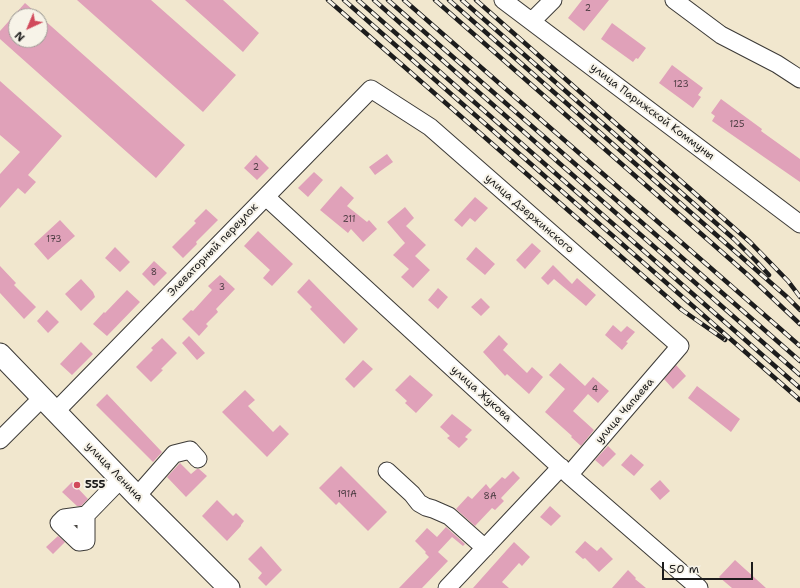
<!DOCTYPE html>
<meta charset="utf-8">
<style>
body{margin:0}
#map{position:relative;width:800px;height:588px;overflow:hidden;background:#f1e7ce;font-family:"Shantell Sans",sans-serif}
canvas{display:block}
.north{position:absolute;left:8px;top:8px;width:40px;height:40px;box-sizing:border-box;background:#f7f3e8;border:1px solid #9f9d96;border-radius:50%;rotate:224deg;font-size:11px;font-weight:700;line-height:16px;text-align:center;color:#1c1c1c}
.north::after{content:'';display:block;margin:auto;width:14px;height:18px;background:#d1495b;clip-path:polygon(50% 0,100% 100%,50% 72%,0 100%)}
.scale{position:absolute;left:662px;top:562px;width:91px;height:18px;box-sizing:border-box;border:2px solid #1c1c1c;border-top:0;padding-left:5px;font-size:12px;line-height:14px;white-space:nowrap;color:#1c1c1c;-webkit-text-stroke:3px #f7f3e8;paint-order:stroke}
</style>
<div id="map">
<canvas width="800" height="588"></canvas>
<div class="north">N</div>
<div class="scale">50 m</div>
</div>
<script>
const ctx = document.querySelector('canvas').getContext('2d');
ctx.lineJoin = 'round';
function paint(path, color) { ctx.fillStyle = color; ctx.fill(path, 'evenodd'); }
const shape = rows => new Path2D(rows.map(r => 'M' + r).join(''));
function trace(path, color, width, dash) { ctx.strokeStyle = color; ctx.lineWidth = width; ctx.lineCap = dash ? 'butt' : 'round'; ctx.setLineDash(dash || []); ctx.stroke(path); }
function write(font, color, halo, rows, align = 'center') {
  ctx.font = font + ' "Shantell Sans",sans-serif'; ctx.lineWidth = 4; ctx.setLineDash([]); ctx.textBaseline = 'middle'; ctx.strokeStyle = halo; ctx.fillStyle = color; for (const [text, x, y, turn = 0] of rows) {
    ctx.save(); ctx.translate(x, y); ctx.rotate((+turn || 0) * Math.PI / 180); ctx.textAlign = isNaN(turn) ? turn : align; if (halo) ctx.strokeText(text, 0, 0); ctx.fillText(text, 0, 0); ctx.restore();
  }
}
const building = shape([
 [77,0,151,0,236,75,203,112],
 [185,0,223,0,259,33,243,52],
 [582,0,609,0,584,31,568,18],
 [25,3,185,145,156,178,0,39,0,31],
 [16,16,40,16,40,40,16,40],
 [612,23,646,48,638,59,636,58,633,62,601,39],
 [672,65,703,88,698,95,701,97,693,108,659,83],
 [0,81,62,136,28,175,36,182,25,194,18,188,0,208,0,174,20,152,0,135],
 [721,99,762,129,761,131,800,159,800,182,712,121,715,116,711,113],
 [387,154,393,162,375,175,369,167],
 [256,155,269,168,257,180,244,168],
 [314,172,323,180,308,197,298,188],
 [341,186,354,198,347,206,367,222,369,220,377,229,363,242,351,229,348,233,320,210],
 [475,197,488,208,475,222,470,218,462,227,454,220],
 [405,207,414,218,406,226,426,245,415,256,430,270,413,288,401,277,409,269,393,255,405,243,387,222],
 [206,209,218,220,196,242,197,244,183,258,172,247,196,223,194,221],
 [60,220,75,236,48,260,34,244],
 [258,231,293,264,272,286,263,278,270,270,244,246],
 [532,243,541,251,525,269,516,260],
 [115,247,130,262,120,272,105,258],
 [476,247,495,264,485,275,466,259],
 [154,261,167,273,154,286,142,274],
 [553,265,572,284,577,278,596,295,586,306,554,279,548,285,541,278],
 [0,266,16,283,14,285,36,307,24,319,0,293],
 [220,275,235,289,216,309,218,312,206,324,208,326,199,336,182,319,191,310,193,311,212,290,208,286],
 [81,279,93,292,95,297,81,311,65,294],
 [309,279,358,329,344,344,310,309,312,307,297,292],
 [438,288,448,297,438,309,428,300],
 [127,290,140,302,107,336,93,324,104,312,105,313],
 [481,298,490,307,481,316,471,307],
 [47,310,59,322,48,333,37,321],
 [613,325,621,332,627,326,635,332,626,342,628,343,622,350,605,335],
 [499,335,508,344,503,350,527,373,532,367,543,377,529,394,507,374,505,376,483,352],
 [189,336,205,353,197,360,182,343],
 [162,338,177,353,161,369,163,370,151,382,136,367,153,350,151,348],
 [81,342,93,354,72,375,60,364],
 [363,360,373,369,354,388,345,379],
 [560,363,585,386,593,377,609,391,598,403,588,394,573,411,594,430,581,446,571,437,572,436,545,412,565,389,549,375],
 [676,365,686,376,673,389,664,379],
 [410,375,433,395,416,413,405,403,407,401,395,390],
 [697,386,740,419,731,432,688,398],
 [245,390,255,400,248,406,273,432,280,425,289,434,267,457,222,412],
 [107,394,162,452,153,462,96,405],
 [452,414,472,430,465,437,468,439,459,448,447,438,450,436,440,427],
 [608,446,616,454,603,467,595,460],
 [631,454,644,465,634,476,621,465],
 [180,463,191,474,197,469,199,469,207,476,186,497,167,477],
 [341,466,387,512,368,531,339,502,336,505,319,488],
 [513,471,520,478,501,498,504,501,495,510,492,508,475,526,456,509,468,496,472,499,486,484,490,489,502,477,505,479],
 [660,480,670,491,660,500,650,489],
 [72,482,88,499,81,506,77,506,62,492],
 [217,500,233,516,236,513,244,521,241,525,241,526,227,541,202,516],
 [550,506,561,516,551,526,540,517],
 [446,527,465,544,463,546,452,537,438,552,448,561,422,588,399,588,429,557,425,553,426,552,415,541,427,528,437,537],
 [58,536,65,542,53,554,46,547],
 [585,541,597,551,601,547,613,559,599,572,585,558,583,559,575,552],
 [514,542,530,557,522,566,519,563,502,582,509,588,473,588],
 [261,546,282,570,266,586,258,578,262,573,248,559],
 [735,560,766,588,732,588,719,577],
 [628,570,636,578,635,579,646,588,612,588]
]);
const minor = shape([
 [503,0,800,224],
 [674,0,721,35,777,64,800,79],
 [532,21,553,0],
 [266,197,569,475,699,588],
 [56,411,371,89,430,127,680,346,569,475],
 [0,440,43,397],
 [387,471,412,494,419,503,426,507,433,509,449,516,485,548],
 [137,496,174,454,190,450,198,459],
 [86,515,86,541,79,542,59,523,64,518,86,515,121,479],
 [447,588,561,467]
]);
const major = shape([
 [0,354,137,496,229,588]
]);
const rail = shape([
 [328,0,682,310,725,340],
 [344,0,800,400],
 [358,0,800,388],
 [374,0,800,375],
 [388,0,800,361],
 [404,0,800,346],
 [435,0,748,275,800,324],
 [449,0,787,297,800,310],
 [462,0,734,239,756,261,769,275],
 [476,0,750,242,788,281,800,297]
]);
const markers = [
 [77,485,4,"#d1495b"]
];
const numberNames = [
 ["2",588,9],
 ["123",681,85],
 ["125",737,125],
 ["2",256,168],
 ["211",349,220],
 ["173",54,240],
 ["8",154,273],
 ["3",222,288],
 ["4",595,390],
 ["191А",347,495],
 ["8А",490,497]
];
const streetNames = [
 ["улица Парижской Коммуны",652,112,37],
 ["улица Дзержинского",529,214,41],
 ["Элеваторный переулок",213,250,-46],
 ["улица Жукова",481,394,42],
 ["улица Чапаева",625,411,-49],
 ["улица Ленина",114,472,46]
];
const poiNames = [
 ["555",85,485]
];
paint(building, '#e0a1b9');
trace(minor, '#3c3a37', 19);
trace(major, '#3c3a37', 23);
trace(minor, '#fff', 17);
trace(major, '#fff', 21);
trace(rail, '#1c1c1c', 4.5);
trace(rail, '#f7f3e8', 3, [9]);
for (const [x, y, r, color] of markers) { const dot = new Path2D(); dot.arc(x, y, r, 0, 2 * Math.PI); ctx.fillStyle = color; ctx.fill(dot); trace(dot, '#f7f3e8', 1.5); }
write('9px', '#4d3d43', null, numberNames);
write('11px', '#1c1c1c', '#f7f3e8', streetNames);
write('bold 11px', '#1c1c1c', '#f7f3e8', poiNames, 'left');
</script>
